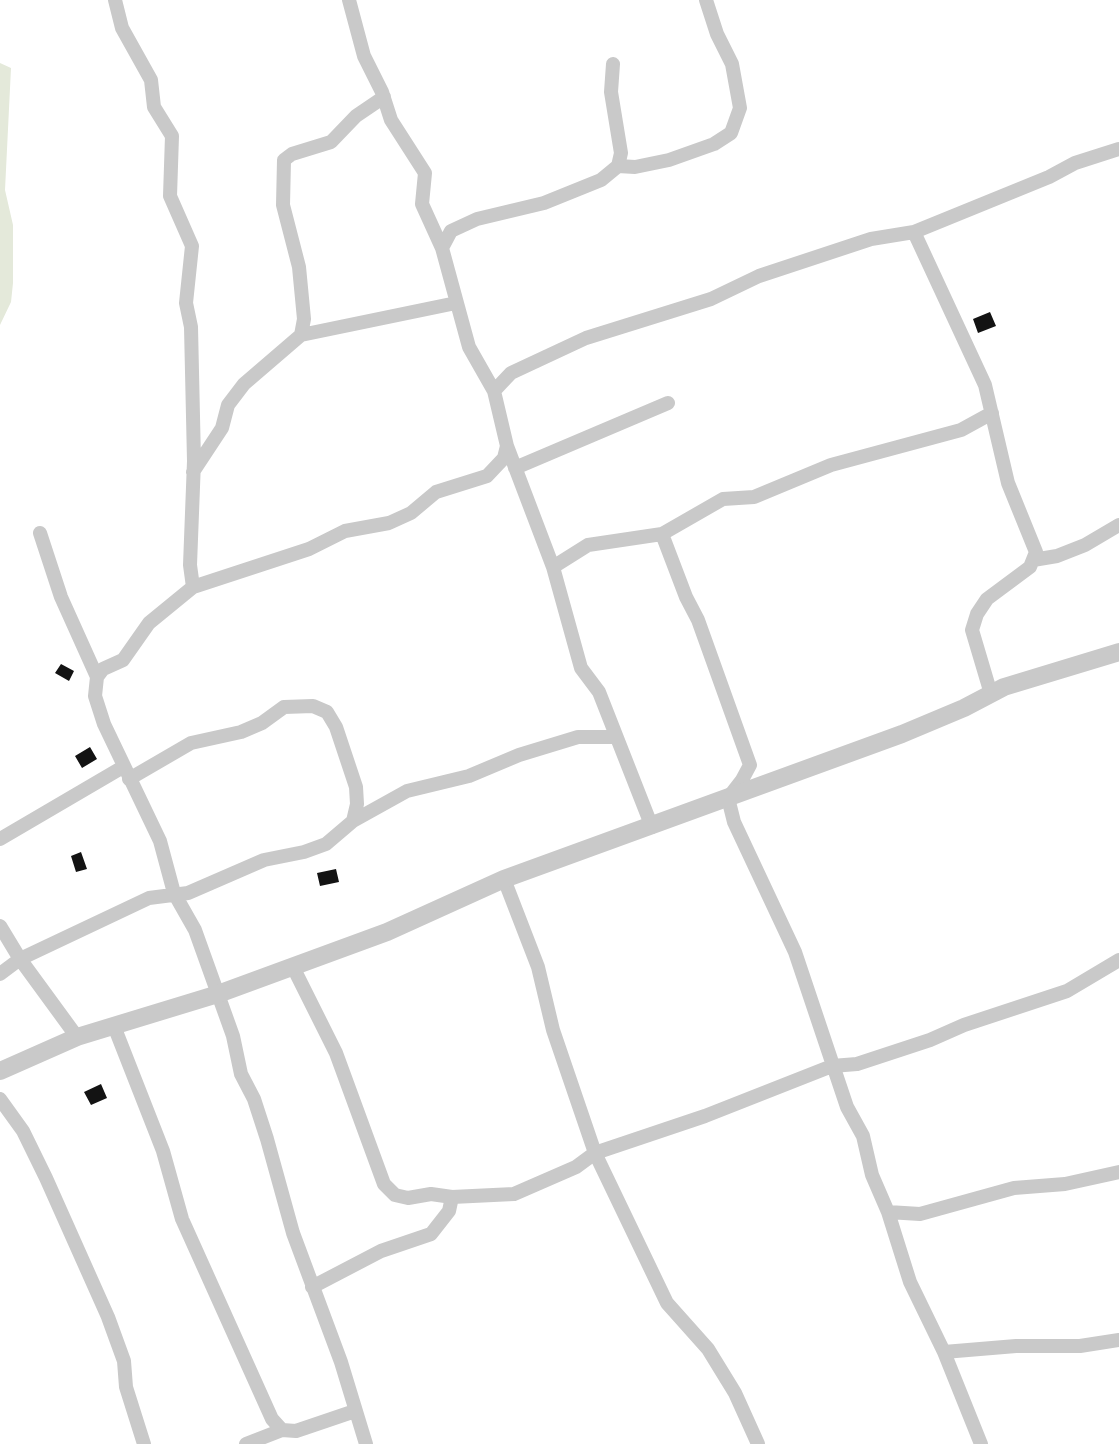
<!DOCTYPE html>
<style>
body{margin:0}
canvas{display:block;background:#fff}
</style>
<canvas width="1119" height="1444"></canvas>
<script>
const ctx = document.querySelector('canvas').getContext('2d');
ctx.lineJoin = 'round';
function paint(path, color) { ctx.fillStyle = color; ctx.fill(path, 'evenodd'); }
const shape = rows => new Path2D(rows.map(r => 'M' + r).join(''));
function trace(path, color, width, dash) { ctx.strokeStyle = color; ctx.lineWidth = width; ctx.lineCap = dash ? 'butt' : 'round'; ctx.setLineDash(dash || []); ctx.stroke(path); }
const green = shape([
 [0,63,11,68,5,190,13,225,13,283,11,302,0,325]
]);
const building = shape([
 [990,312,996,326,978,333,973,319],
 [61,664,74,671,69,681,55,673],
 [90,747,97,759,82,768,75,756],
 [81,852,87,869,76,872,71,856],
 [336,869,339,882,320,886,317,873],
 [101,1084,107,1098,91,1105,84,1092]
]);
const minor = shape([
 [115,0,122,28,151,80,154,107,172,136,170,196,192,246,186,303,191,327,194,461,190,565,193,587],
 [349,0,364,56,382,92,391,120,425,173,422,204,442,248,469,347,494,391,507,446,553,567,581,668,599,692,652,827],
 [618,166,635,167,669,160,714,144,731,133,740,108,732,64,717,34,706,0],
 [914,232,985,385,1008,483,1036,552,1030,567,987,599,977,614,972,630,991,694],
 [442,248,451,231,477,219,544,203,601,180,618,166,621,153,611,92,613,64],
 [301,335,456,303],
 [494,391,511,373,586,338,711,299,759,276,871,239,914,232,1049,177,1075,163,1119,149],
 [515,468,668,403],
 [193,472,222,428,228,405,244,384,301,335,304,319,299,267,283,205,284,160,292,154,331,142,356,116,384,97],
 [40,533,61,597,97,677,95,696,104,724,160,841,174,893,195,930,233,1036,241,1074,254,1099,267,1139,293,1233,341,1362,366,1444],
 [662,534,686,597,698,620,750,765,742,780,728,798,734,822,795,952,847,1107,863,1136,872,1175,888,1212,910,1282,944,1352,981,1444],
 [1033,560,1057,556,1085,545,1119,525],
 [553,567,588,545,662,534,723,499,754,497,831,465,961,430,992,413],
 [97,677,103,669,123,660,149,623,193,587,309,549,345,531,389,523,411,513,436,492,487,476,504,458,507,446],
 [129,779,191,743,241,732,262,723,284,707,313,706,327,712,336,727,356,787,357,804,353,821],
 [0,839,123,767],
 [504,879,538,967,553,1030,595,1153,667,1303,708,1349,735,1393,758,1444],
 [0,926,20,959,77,1037],
 [293,967,336,1053,384,1184,395,1195,408,1198,431,1194,452,1197,514,1194,576,1167,595,1153,705,1116,832,1066,857,1064,930,1040,964,1025,1067,991,1119,960],
 [0,974,20,959,149,898,188,893,264,860,304,852,326,844,353,821,407,791,469,776,519,755,578,737,614,737],
 [114,1026,163,1151,182,1219,272,1419,282,1430,296,1431,355,1411],
 [0,1099,23,1131,46,1178,108,1317,124,1361,126,1387,144,1444],
 [888,1212,920,1214,1014,1188,1065,1184,1119,1172],
 [312,1287,381,1251,431,1234,449,1211,452,1197],
 [944,1352,1016,1346,1080,1346,1119,1340],
 [246,1444,282,1430]
]);
const tertiary = shape([
 [0,1071,77,1037,218,994,387,932,504,879,902,734,964,708,1004,687,1119,652]
]);
paint(green, '#e4e9da');
paint(building, '#131313');
trace(minor, '#c9c9c9', 14);
trace(tertiary, '#c9c9c9', 18);
</script>
